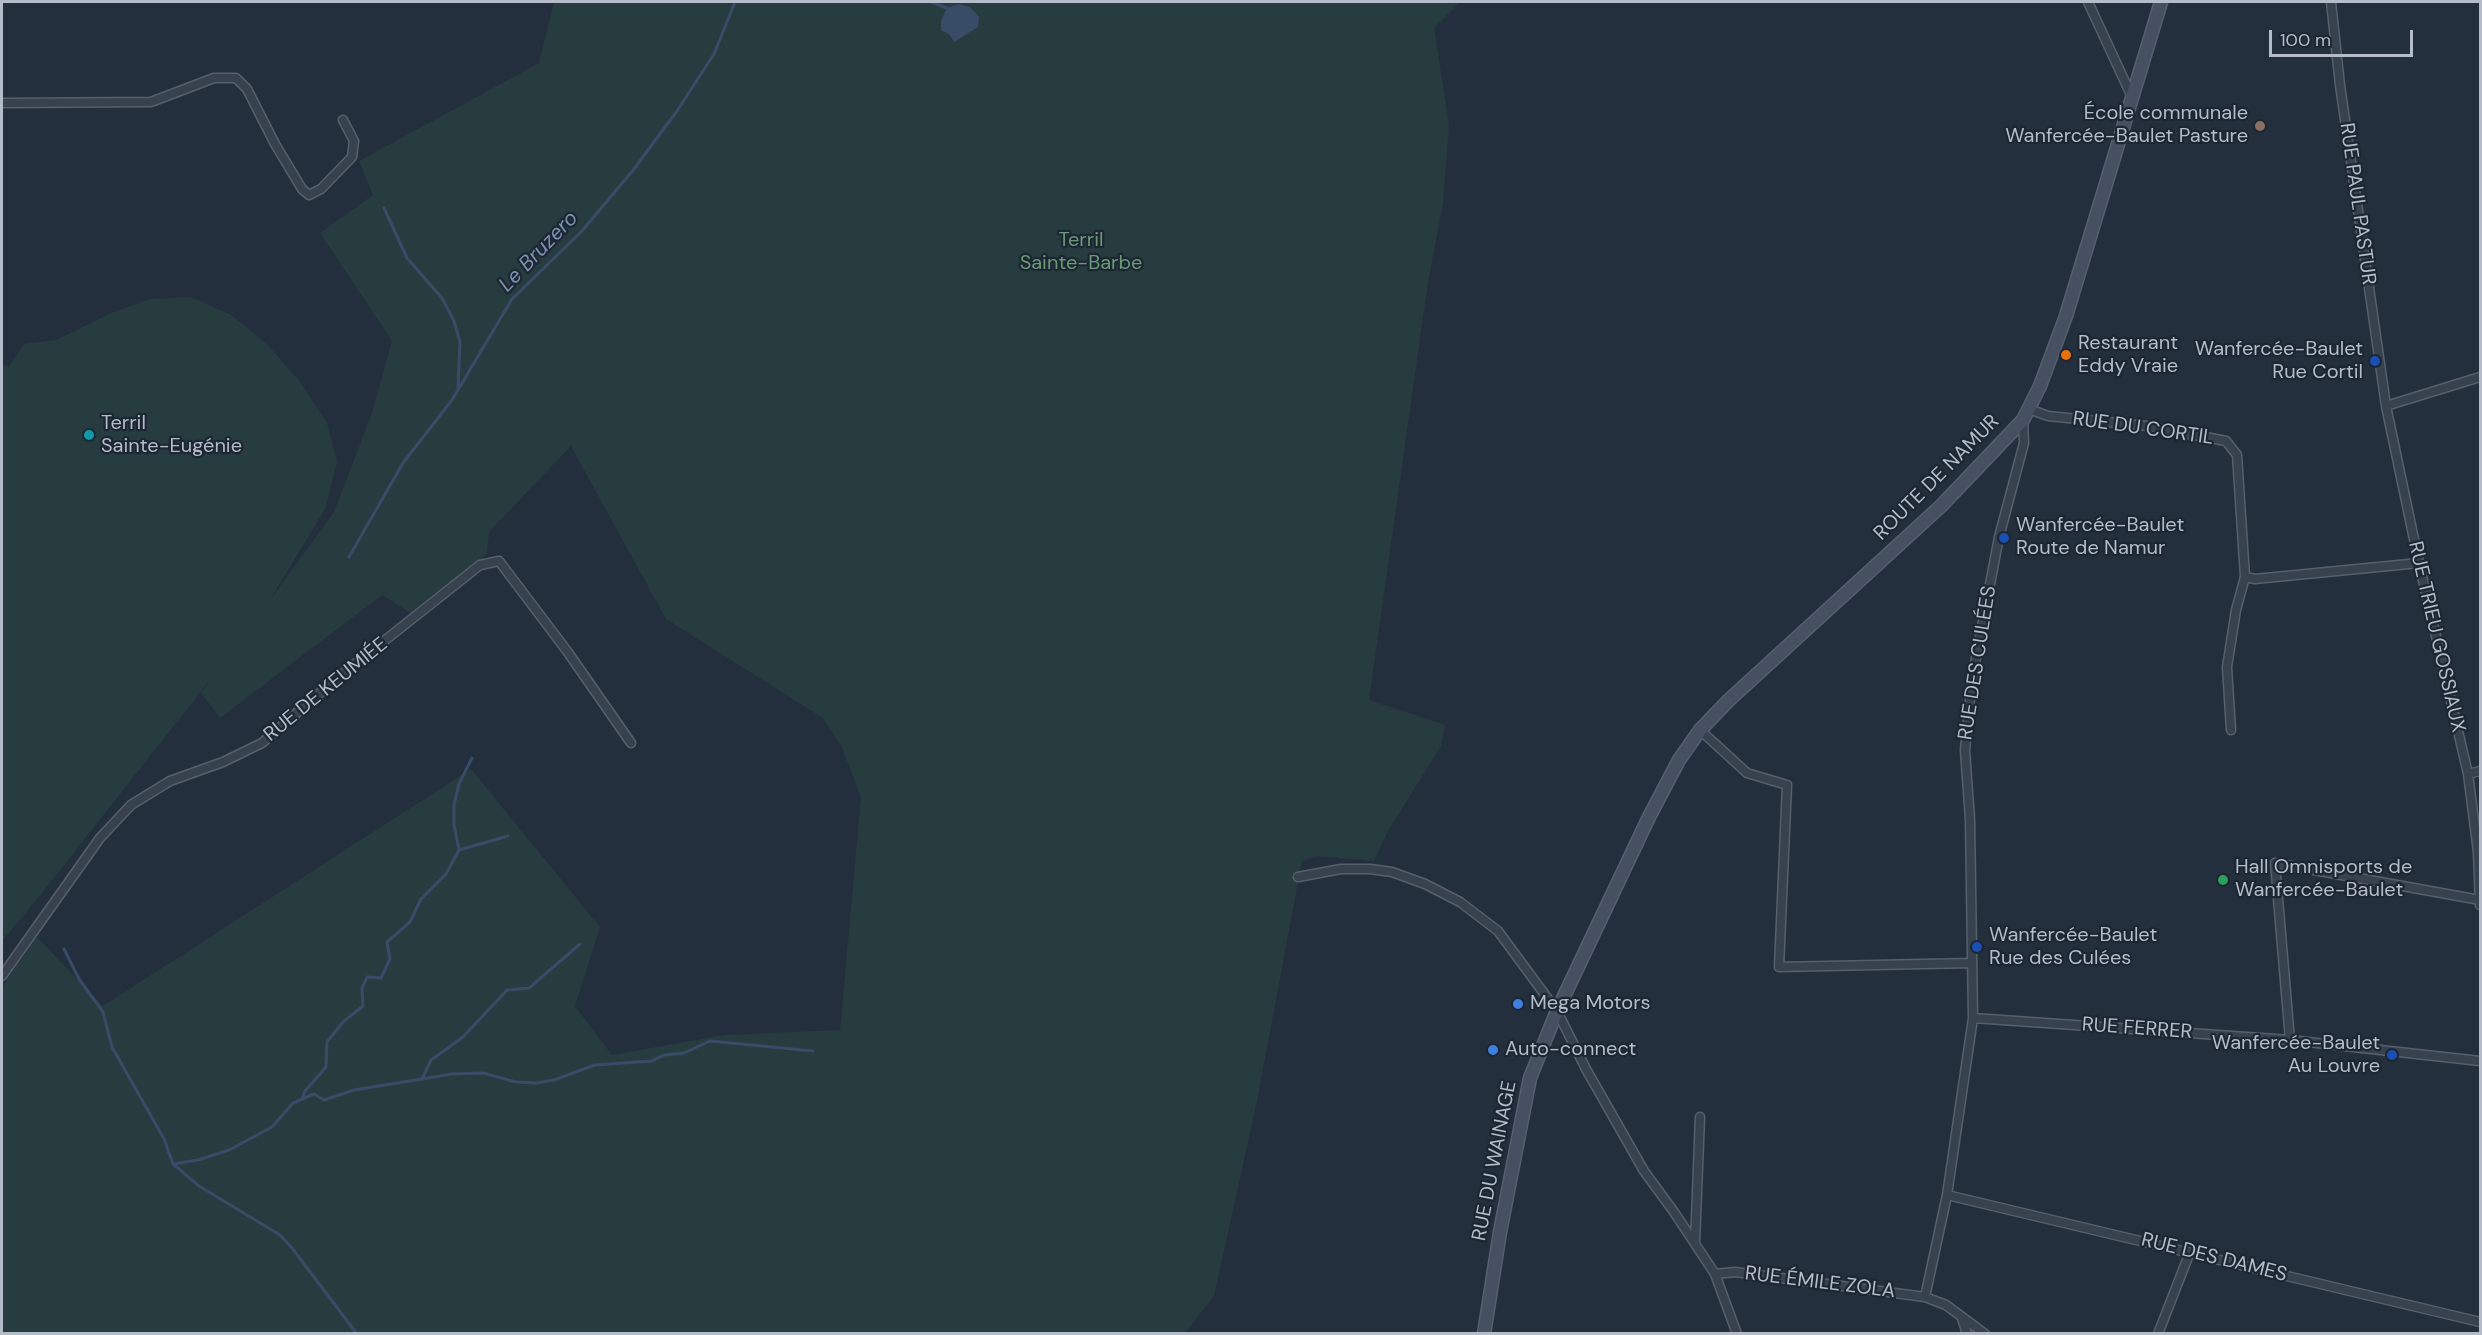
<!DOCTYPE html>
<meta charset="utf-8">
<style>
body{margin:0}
#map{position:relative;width:2482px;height:1335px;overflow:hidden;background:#242f3e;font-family:"DM Sans",sans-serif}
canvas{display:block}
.frame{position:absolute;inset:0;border:3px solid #b4bcc9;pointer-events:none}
.scale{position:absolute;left:2269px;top:30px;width:144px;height:27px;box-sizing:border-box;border:3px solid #b4bcc9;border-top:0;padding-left:8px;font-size:18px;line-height:21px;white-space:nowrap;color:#b4bcc9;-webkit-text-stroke:4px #1d2633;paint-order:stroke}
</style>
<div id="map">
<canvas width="2482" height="1335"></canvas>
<div class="frame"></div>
<div class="scale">100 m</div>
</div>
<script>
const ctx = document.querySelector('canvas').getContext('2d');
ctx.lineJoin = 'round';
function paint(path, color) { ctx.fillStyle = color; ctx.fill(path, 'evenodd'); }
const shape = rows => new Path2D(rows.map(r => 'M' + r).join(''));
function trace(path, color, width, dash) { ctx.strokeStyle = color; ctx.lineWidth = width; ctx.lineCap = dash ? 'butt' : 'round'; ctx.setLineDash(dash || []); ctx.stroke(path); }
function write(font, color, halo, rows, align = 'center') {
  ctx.font = font + ' "DM Sans",sans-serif'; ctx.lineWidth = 4.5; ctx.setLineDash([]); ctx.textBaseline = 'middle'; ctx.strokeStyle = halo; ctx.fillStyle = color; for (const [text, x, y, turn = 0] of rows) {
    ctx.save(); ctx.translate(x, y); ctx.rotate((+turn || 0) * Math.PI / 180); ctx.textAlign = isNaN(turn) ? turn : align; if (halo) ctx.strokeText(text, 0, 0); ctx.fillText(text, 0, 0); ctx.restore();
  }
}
const green = shape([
 [554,2,1460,2,1434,28,1449,124,1443,204,1428,282,1369,700,1445,725,1441,746,1388,831,1374,861,1317,856,1302,861,1257,1101,1214,1296,1185,1333,2,1333,2,987,37,937,103,1006,471,769,600,927,575,1006,612,1055,724,1035,840,1030,861,797,842,748,823,718,666,619,571,446,489,532,487,554,411,613,382,595,220,718,201,693,214,675,26,913,2,941,2,365,9,366,24,344,56,340,111,313,150,299,191,297,231,315,266,343,300,382,327,423,337,462,325,509,270,600,334,512,372,413,392,341,320,233,373,195,359,161,539,63]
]);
const water = shape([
 [959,4,970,7,979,17,978,27,954,42,950,35,941,30,941,21,947,8]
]);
const stream = shape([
 [931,2,947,8],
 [384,208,407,258,442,298,454,321,460,342,458,388],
 [349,557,403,463,452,400,512,299,581,232,634,169,677,111,714,54,735,2],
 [459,850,454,825,454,805,459,784,472,758],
 [64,949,79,979,103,1012,112,1047,164,1139,173,1164,199,1186,280,1235,292,1248,357,1334],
 [422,1079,452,1074,483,1073,516,1082,536,1083,554,1080,595,1065,652,1061,664,1055,684,1053,710,1041,813,1051],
 [302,1099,305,1091,326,1067,327,1042,343,1022,363,1006,362,988,367,977,381,978,390,959,387,942,410,922,421,899,446,874,459,850,508,836],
 [174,1164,198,1160,229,1150,272,1127,293,1103,314,1094,324,1100,354,1090,422,1079,431,1060,463,1037,507,990,529,988,580,944]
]);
const street = shape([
 [2088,2,2132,97],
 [2331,2,2340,85,2386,406,2419,563,2468,774,2478,852,2480,905],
 [2,103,151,102,214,78,236,78,247,89,275,144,302,189,309,195,321,189,352,157,354,141,343,120],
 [2386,406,2480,377],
 [2029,409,2048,416,2147,426,2226,441,2237,455,2245,577,2255,579,2419,563],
 [1700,730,1747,773,1787,785,1779,967,1972,963],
 [2231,730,2227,667,2236,610,2245,577],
 [2468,774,2480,771],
 [1298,877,1341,869,1370,869,1392,872,1425,884,1460,902,1498,931,1557,1011,1586,1069,1644,1171,1674,1212,1715,1274,1737,1334],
 [2,976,100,838,131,805,170,781,223,762,262,743,336,679,480,565,499,561,567,651,631,743],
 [1973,1018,2290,1040,2480,1061],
 [2290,1040,2275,863,2480,900],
 [1947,1195,2480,1322],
 [1695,1243,1700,1117],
 [1715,1274,1735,1272,1925,1297,1946,1305,1985,1334],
 [1925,1297,1947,1195,1973,1018,1970,820,1965,750,1972,679,1999,537,2024,443,2023,420],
 [1962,1318,1967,1334],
 [2158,1334,2190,1252]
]);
const secondary = shape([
 [1484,1334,1500,1232,1530,1078,1557,1011,1649,817,1679,760,1700,730,1729,700,1941,506,2023,420,2040,386,2066,316,2161,2]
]);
const markers = [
 [2260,126,6,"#8d6e63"],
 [2066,355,6,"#e8710a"],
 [2375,361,6,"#1a4fb4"],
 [89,435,6,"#0f9aa8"],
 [2004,538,6,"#1a4fb4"],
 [2223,880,6,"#2e9e5b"],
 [1977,947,6,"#1a4fb4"],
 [1518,1004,6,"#3f7fe0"],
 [1493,1050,6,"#3f7fe0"],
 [2392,1055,6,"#1a4fb4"]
];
const poiNames = [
 ["École communale",2248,114,"right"],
 ["Wanfercée-Baulet Pasture",2248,137,"right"],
 ["Restaurant",2078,344],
 ["Eddy Vraie",2078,367],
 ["Wanfercée-Baulet",2363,350,"right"],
 ["Rue Cortil",2363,373,"right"],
 ["Terril",101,424],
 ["Sainte-Eugénie",101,447],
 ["Wanfercée-Baulet",2016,526],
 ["Route de Namur",2016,549],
 ["Hall Omnisports de",2235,868],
 ["Wanfercée-Baulet",2235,891],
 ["Wanfercée-Baulet",1989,936],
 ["Rue des Culées",1989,959],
 ["Mega Motors",1530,1004],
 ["Wanfercée-Baulet",2380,1044,"right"],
 ["Au Louvre",2380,1067,"right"],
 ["Auto-connect",1505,1050]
];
const streetNames = [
 ["RUE PAUL PASTUR",2357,204,82],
 ["RUE DU CORTIL",2143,429,8],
 ["ROUTE DE NAMUR",1937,478,-45],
 ["RUE TRIEU GOSSIAUX",2436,637,77],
 ["RUE DES CULÉES",1978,663,-81],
 ["RUE DE KEUMIÉE",326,690,-39],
 ["RUE FERRER",2137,1029,4],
 ["RUE DU WAINAGE",1495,1161,-79],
 ["RUE DES DAMES",2214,1258,14],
 ["RUE ÉMILE ZOLA",1820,1283,7]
];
const parkNames = [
 ["Terril",1081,241],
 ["Sainte-Barbe",1081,264]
];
const waterNames = [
 ["Le Bruzero",539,252,-46]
];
paint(green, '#263c3f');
paint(water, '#394c67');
trace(stream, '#394c67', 3);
trace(street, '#565f6c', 11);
trace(secondary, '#565f6c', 15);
trace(street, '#38414e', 8);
trace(secondary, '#465061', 12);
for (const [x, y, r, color] of markers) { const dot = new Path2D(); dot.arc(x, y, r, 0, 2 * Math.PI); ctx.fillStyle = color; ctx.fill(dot); trace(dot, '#1d2633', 2); }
write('20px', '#b4bcc9', '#1d2633', poiNames, 'left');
write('20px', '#b4bcc9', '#1d2633', streetNames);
write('20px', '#6b9a76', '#1d2633', parkNames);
write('italic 21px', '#7c92b1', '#1d2633', waterNames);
</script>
